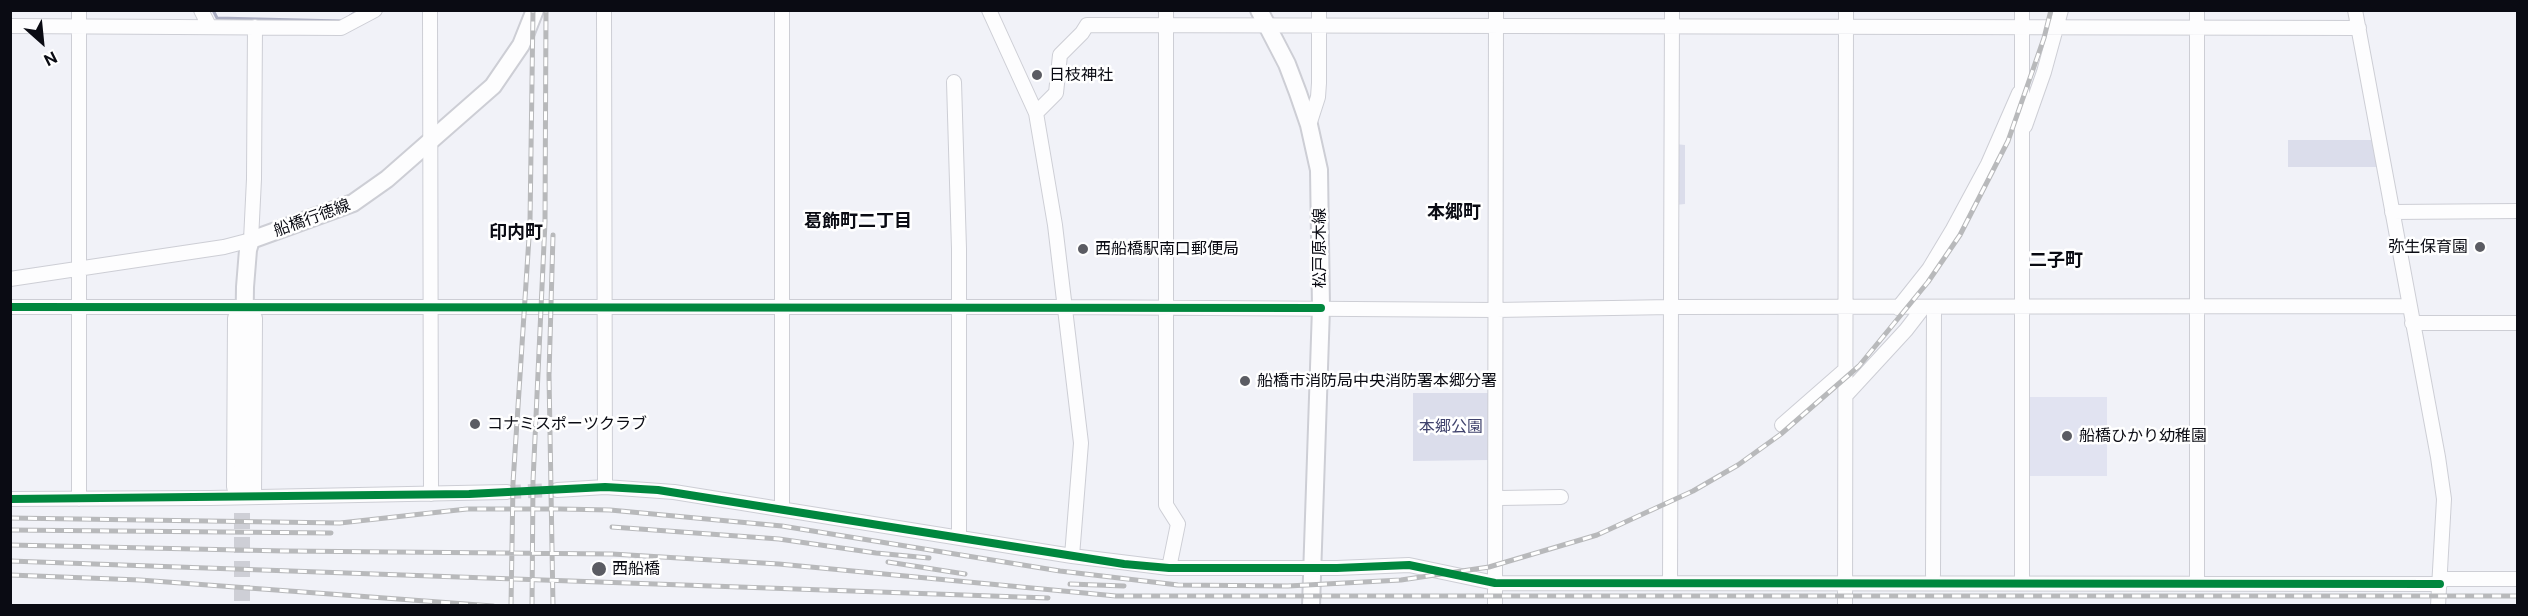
<!DOCTYPE html>
<meta charset="utf-8">
<style>
body{margin:0}
#map{position:relative;width:2528px;height:616px;overflow:hidden;background:#f1f2f8;font-family:"Public Sans",sans-serif}
canvas{display:block}
.frame{position:absolute;inset:0;border:12px solid #0a0b13;pointer-events:none}
.north{position:absolute;left:12px;top:12px;width:60px;height:60px;-webkit-text-stroke:4px #fff;paint-order:stroke;rotate:153deg;font-size:16px;font-weight:700;line-height:24px;text-align:center;color:#0a0b13}
.north::after{content:'';display:block;margin:auto;width:21px;height:27px;background:#0a0b13;clip-path:polygon(50% 0,100% 100%,50% 72%,0 100%)}
</style>
<div id="map">
<canvas width="2528" height="616"></canvas>
<div class="frame"></div>
<div class="north">N</div>
</div>
<script>
const ctx = document.querySelector('canvas').getContext('2d');
ctx.lineJoin = 'round';
function paint(path, color) { ctx.fillStyle = color; ctx.fill(path, 'evenodd'); }
const shape = rows => new Path2D(rows.map(r => 'M' + r).join(''));
function trace(path, color, width, dash) { ctx.strokeStyle = color; ctx.lineWidth = width; ctx.lineCap = dash ? 'butt' : 'round'; ctx.setLineDash(dash || []); ctx.stroke(path); }
function write(font, color, halo, rows, align = 'center') {
  ctx.font = font + ' "Public Sans","Noto Sans JP",sans-serif'; ctx.lineWidth = 5; ctx.setLineDash([]); ctx.textBaseline = 'middle'; ctx.strokeStyle = halo; ctx.fillStyle = color; for (const [text, x, y, turn = 0] of rows) {
    ctx.save(); ctx.translate(x, y); ctx.rotate((+turn || 0) * Math.PI / 180); ctx.textAlign = isNaN(turn) ? turn : align; if (halo) ctx.strokeText(text, 0, 0); ctx.fillText(text, 0, 0); ctx.restore();
  }
}
const built = shape([
 [2027,397,2107,397,2107,476,2027,476]
]);
const green = shape([
 [2288,140,2374,140,2380,167,2288,167],
 [1675,144,1685,145,1685,204,1675,205],
 [1413,393,1490,393,1489,460,1413,461]
]);
const stream = shape([
 [213,10,217,18,342,21],
 [350,16,359,10]
]);
const minorTunnel = shape([
 [507,492,557,490]
]);
const majorTunnel = shape([
 [242,489,242,606]
]);
const minor = shape([
 [201,10,209,26],
 [430,10,431,494],
 [604,10,605,487],
 [782,10,782,509],
 [989,10,1036,113,1055,225,1081,443,1072,556],
 [1166,10,1166,505,1178,524,1169,568],
 [2197,10,2197,582],
 [2355,10,2438,457,2444,499,2438,606],
 [10,26,341,28,375,10],
 [954,82,959,249,959,537],
 [1036,113,1056,93,1060,55,1082,33,1087,25,2359,28],
 [1309,125,1318,97,1319,83,1319,10],
 [2025,126,2044,72,2061,10],
 [2392,212,2518,211],
 [10,279,224,247,251,240,254,179,255,27],
 [10,307,1066,307,1496,310,1671,307,2409,306],
 [1898,308,1929,269,1953,229,1988,164,2019,93],
 [2412,323,2518,323],
 [1847,394,1906,330,1923,308],
 [1782,425,1846,369],
 [234,487,235,318,245,308,255,318,254,497],
 [557,490,605,487,674,492,1072,556,1169,568,1337,568,1409,565,1495,583,2440,584],
 [1500,498,1561,497],
 [10,499,210,498,507,492],
 [79,499,79,10],
 [1933,575,1934,308],
 [2440,579,2518,579],
 [1495,583,1496,10],
 [1670,583,1672,10],
 [2022,583,2022,10],
 [1495,606,1495,590],
 [1845,606,1846,10]
]);
const major = shape([
 [1259,10,1287,64,1298,93,1309,125,1319,170,1321,308,1311,606],
 [242,489,245,287,248,250,251,240,353,203,387,179,493,86,521,45,535,10]
]);
const rail = shape([
 [10,518,340,523,467,509,560,509,610,510,782,526,1060,571,1178,585,1288,586,1401,580,1489,567,1597,535,1693,491,1738,465,1781,434,1859,366,1928,282,1960,235,2008,141,2044,38,2051,10],
 [612,527,779,539,876,553,929,558],
 [10,530,331,533],
 [10,545,285,551,612,554,779,564,1116,596,2518,596],
 [10,561,1048,598],
 [888,562,965,574],
 [10,575,140,580,493,606],
 [1070,584,1124,586],
 [511,606,513,483,530,222,533,10],
 [532,606,533,481,545,222,546,10],
 [553,606,549,375,553,235]
]);
const cycleway = shape([
 [10,307,1321,308],
 [10,499,469,494,605,487,658,490,1124,564,1169,568,1337,568,1409,565,1495,583,2440,584]
]);
const markers = [
 [1037,75,6,"#5b5c63"],
 [2480,247,6,"#5b5c63"],
 [1083,249,6,"#5b5c63"],
 [1245,381,6,"#5b5c63"],
 [475,424,6,"#5b5c63"],
 [2067,436,6,"#5b5c63"],
 [599,569,8,"#5b5c63"]
];
const poiNames = [
 ["日枝神社",1049,75],
 ["弥生保育園",2468,247,"right"],
 ["西船橋駅南口郵便局",1095,249],
 ["船橋市消防局中央消防署本郷分署",1257,381],
 ["コナミスポーツクラブ",487,424],
 ["船橋ひかり幼稚園",2079,436],
 ["西船橋",612,569]
];
const streetNames = [
 ["船橋行徳線",312,218,-20],
 ["松戸原木線",1320,248,-90]
];
const parkNames = [
 ["本郷公園",1451,427]
];
const neighbourhoodNames = [
 ["本郷町",1454,212],
 ["葛飾町二丁目",858,221],
 ["印内町",516,232],
 ["二子町",2056,260]
];
paint(built, '#e1e3f1');
paint(green, '#dbddeb');
trace(stream, '#aaadc2', 3);
trace(minorTunnel, '#cecfd6', 14, [14, 7]);
trace(majorTunnel, '#cecfd6', 16, [16, 8]);
trace(minor, '#cdced5', 16);
trace(major, '#cdced5', 20);
trace(minor, '#fdfdfe', 14);
trace(major, '#fdfdfe', 16);
trace(rail, '#b8b9bb', 5);
trace(rail, '#fff', 3, [9]);
trace(cycleway, '#00873e', 8);
for (const [x, y, r, color] of markers) { const dot = new Path2D(); dot.arc(x, y, r, 0, 2 * Math.PI); ctx.fillStyle = color; ctx.fill(dot); trace(dot, '#fff', 2); }
write('16px', '#0a0b13', '#fff', poiNames, 'left');
write('16px', '#0a0b13', '#fff', streetNames);
write('16px', '#40436d', '#fff', parkNames);
write('bold 18px', '#0a0b13', '#fff', neighbourhoodNames);
</script>
